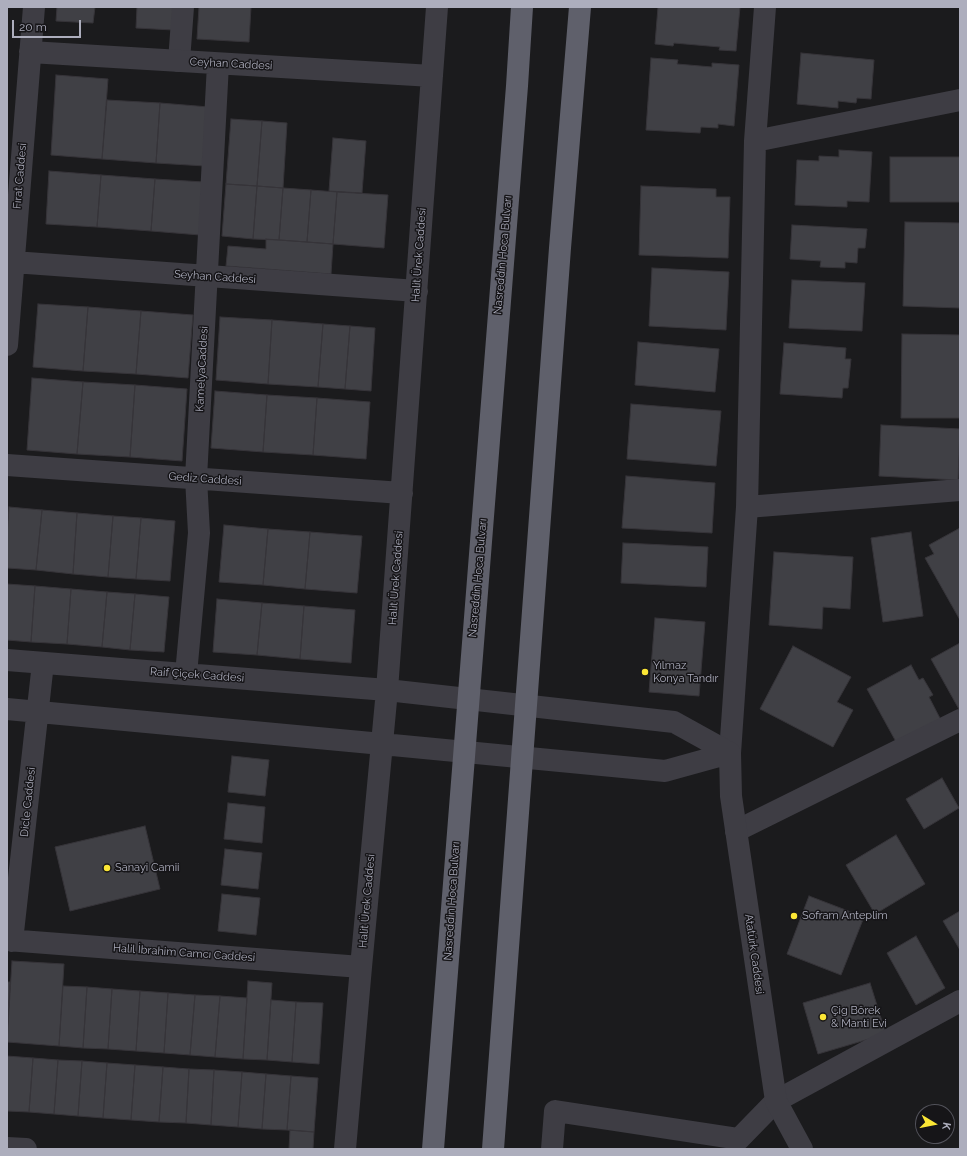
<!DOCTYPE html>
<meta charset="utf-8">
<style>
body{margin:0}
#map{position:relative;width:967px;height:1156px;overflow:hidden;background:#1b1b1d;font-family:Raleway,sans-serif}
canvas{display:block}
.frame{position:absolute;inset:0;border:8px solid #adaebd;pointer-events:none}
.north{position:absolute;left:915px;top:1104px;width:40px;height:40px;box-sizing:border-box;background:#161518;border:1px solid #52525a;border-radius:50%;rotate:100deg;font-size:11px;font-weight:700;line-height:16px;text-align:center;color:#adaebd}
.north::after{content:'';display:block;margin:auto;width:14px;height:18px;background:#fbe635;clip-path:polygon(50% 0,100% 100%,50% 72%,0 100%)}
.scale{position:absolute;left:12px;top:20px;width:69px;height:18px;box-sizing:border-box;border:2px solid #adaebd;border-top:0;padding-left:5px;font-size:12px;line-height:14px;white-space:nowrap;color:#adaebd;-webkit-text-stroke:3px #161518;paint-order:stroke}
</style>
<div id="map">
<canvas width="967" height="1156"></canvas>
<div class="frame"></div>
<div class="north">K</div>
<div class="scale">20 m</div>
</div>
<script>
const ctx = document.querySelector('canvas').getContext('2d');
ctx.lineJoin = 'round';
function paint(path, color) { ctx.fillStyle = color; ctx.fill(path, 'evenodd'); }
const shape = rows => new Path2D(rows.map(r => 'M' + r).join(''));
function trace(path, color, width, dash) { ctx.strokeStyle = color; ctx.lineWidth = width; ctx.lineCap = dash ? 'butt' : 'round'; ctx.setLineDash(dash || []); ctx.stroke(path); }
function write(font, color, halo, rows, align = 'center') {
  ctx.font = font + ' Raleway,sans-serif'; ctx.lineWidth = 3; ctx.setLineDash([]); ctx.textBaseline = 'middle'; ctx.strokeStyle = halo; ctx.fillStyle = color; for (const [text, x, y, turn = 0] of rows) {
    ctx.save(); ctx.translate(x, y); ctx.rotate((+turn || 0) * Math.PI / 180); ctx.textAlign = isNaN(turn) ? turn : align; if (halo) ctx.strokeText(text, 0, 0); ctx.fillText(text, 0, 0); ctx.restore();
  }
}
const building = shape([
 [57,7,95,7,93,23,56,21,57,7],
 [137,7,174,7,173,30,136,28,137,7],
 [199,7,251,7,249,42,197,39,199,7],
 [658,7,740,7,736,51,719,50,720,47,674,43,673,46,655,44,658,7],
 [801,53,874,60,871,99,857,98,856,103,838,101,838,108,797,104,801,53],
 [651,58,678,60,677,64,712,67,712,63,739,65,734,126,718,124,718,128,701,127,700,133,646,130,651,58],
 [56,75,108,79,102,159,51,155,56,75],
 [107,100,160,103,156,163,102,159,107,100],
 [160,103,209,107,205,166,156,163,160,103],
 [231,119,262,121,257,186,226,184,231,119],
 [262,121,287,123,283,188,257,186,262,121],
 [333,138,366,141,362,193,329,191,333,138],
 [839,150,872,152,869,202,847,201,847,207,795,205,797,160,819,161,819,156,839,157,839,150],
 [890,157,960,157,960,202,890,202,890,157],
 [49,171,101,175,97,227,46,224,49,171],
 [101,175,155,179,151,231,97,227,101,175],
 [155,179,204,182,200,235,151,231,155,179],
 [226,184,257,186,253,239,222,236,226,184],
 [257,186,283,188,279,240,253,239,257,186],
 [641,186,716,189,716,197,730,197,728,258,639,255,641,186],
 [283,188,311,190,307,242,279,240,283,188],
 [311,190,337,192,333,244,307,242,311,190],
 [337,192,388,195,384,248,333,244,337,192],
 [905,222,960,223,960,308,903,306,905,222],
 [792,225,867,229,865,248,858,248,857,263,845,262,845,268,820,267,821,261,790,259,792,225],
 [266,239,333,244,331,274,226,266,228,246,266,249,266,239],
 [652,268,729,272,726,330,649,326,652,268],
 [792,280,865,283,862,331,789,328,792,280],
 [38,304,88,307,83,371,33,367,38,304],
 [88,307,141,311,136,374,83,371,88,307],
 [141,311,193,315,188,378,136,374,141,311],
 [220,317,272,320,268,384,216,380,220,317],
 [272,320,323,324,318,387,268,384,272,320],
 [323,324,350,326,345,389,318,387,323,324],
 [350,326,375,328,371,391,345,389,350,326],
 [902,334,960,335,960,418,901,418,902,334],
 [638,342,719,349,715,392,635,385,638,342],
 [784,343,846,348,845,359,851,359,848,388,843,388,842,398,780,394,784,343],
 [32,378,83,382,77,454,27,450,32,378],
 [83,382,135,385,130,457,77,454,83,382],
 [135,385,187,389,182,461,130,457,135,385],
 [215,391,267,395,263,452,211,448,215,391],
 [267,395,317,398,313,455,263,452,267,395],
 [317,398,370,402,366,459,313,455,317,398],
 [631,404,721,411,716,466,627,459,631,404],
 [881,425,960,429,958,480,879,476,881,425],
 [626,476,715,483,712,533,622,528,626,476],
 [9,507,42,510,36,570,7,568,7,536,9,507],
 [42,510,77,513,73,574,36,570,42,510],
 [77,513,113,516,108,577,73,574,77,513],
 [113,516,141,518,136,579,108,577,113,516],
 [141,518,175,521,170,581,136,579,141,518],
 [224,525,268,529,263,585,219,582,224,525],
 [960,528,960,620,925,558,934,554,929,545,960,528],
 [268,529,310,532,305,589,263,585,268,529],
 [310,532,362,536,357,593,305,589,310,532],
 [911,532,923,616,883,622,871,538,911,532],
 [623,543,708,547,706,587,621,583,623,543],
 [774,552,853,557,850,609,823,607,822,629,769,625,774,552],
 [7,584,35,586,31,642,7,640,7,584],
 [35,586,71,589,67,644,31,642,35,586],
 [71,589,107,592,102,647,67,644,71,589],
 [107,592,135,594,130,650,102,647,107,592],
 [135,594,169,597,164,652,130,650,135,594],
 [217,599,262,603,257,655,213,652,217,599],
 [262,603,304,606,300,659,257,655,262,603],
 [304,606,355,610,351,663,300,659,304,606],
 [655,618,705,622,699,696,649,692,655,618],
 [960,643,960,711,931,659,960,643],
 [793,646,851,677,837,702,853,710,833,747,760,709,793,646],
 [911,665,919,680,923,678,933,695,929,697,943,724,900,749,867,689,911,665],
 [232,756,269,760,265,796,228,792,232,756],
 [942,778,959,808,924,829,906,799,942,778],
 [228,803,265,807,262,843,224,839,228,803],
 [145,826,160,889,70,911,55,847,145,826],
 [896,835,925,884,875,914,846,865,896,835],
 [225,849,262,853,258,889,221,885,225,849],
 [222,894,260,898,256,935,218,931,222,894],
 [809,896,864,917,841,975,787,954,809,896],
 [960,911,960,950,943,921,960,911],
 [916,936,945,988,916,1005,887,953,916,936],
 [12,961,64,964,59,1046,7,1042,12,961],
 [248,981,272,983,267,1060,243,1059,248,981],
 [7,982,10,982,7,1031,7,982],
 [870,983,886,1034,818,1054,803,1003,870,983],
 [63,986,87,987,83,1048,59,1046,63,986],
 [87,987,112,989,108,1049,83,1048,87,987],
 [112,989,140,991,136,1051,108,1049,112,989],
 [140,991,168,993,164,1053,136,1051,140,991],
 [168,993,195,995,190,1055,164,1053,168,993],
 [195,995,220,996,215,1057,190,1055,195,995],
 [220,996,247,998,243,1059,215,1057,220,996],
 [271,1000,296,1002,292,1062,267,1060,271,1000],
 [296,1002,323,1003,319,1064,292,1062,296,1002],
 [7,1056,33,1058,29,1112,7,1111,7,1056],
 [33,1058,58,1060,54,1114,29,1112,33,1058],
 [58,1060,82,1061,78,1116,54,1114,58,1060],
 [82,1061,107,1063,103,1118,78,1116,82,1061],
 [107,1063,135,1065,131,1120,103,1118,107,1063],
 [135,1065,163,1067,159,1122,131,1120,135,1065],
 [163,1067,189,1069,186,1123,159,1122,163,1067],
 [189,1069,214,1070,211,1125,186,1123,189,1069],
 [214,1070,242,1072,238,1127,211,1125,214,1070],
 [242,1072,266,1074,262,1129,238,1127,242,1072],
 [266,1074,291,1076,287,1130,262,1129,266,1074],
 [291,1076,318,1078,314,1132,287,1130,291,1076],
 [290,1130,314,1132,313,1149,289,1149,290,1130]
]);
const minor = shape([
 [179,61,183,7],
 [755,141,960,100],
 [747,507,960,490],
 [730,753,747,507,755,141,765,7],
 [736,831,960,720],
 [552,1149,555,1111,739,1139,776,1101,960,1001]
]);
const tertiary = shape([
 [30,52,432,76],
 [13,262,417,291],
 [7,345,34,7],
 [7,465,402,493],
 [7,660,387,690,674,722,730,753],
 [186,674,199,533,196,478,218,64],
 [7,709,382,744,665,771,730,753],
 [730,753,731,796,776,1101,802,1149],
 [7,940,361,967],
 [12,941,43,663],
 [7,1148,26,1149],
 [345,1149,361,967,387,690,437,7]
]);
const trunk = shape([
 [433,1149,517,86,522,7],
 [493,1149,560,248,580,7]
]);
const markers = [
 [645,672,4,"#fbe635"],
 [107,868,4,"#fbe635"],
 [794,916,4,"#fbe635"],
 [823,1017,4,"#fbe635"]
];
const streetNames = [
 ["Ceyhan Caddesi",231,64,3],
 ["Fırat Caddesi",20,176,-85],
 ["Halit Ürek Caddesi",419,255,-86],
 ["Nasreddin Hoca Bulvarı",503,255,-85],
 ["Seyhan Caddesi",215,277,4],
 ["KamelyaCaddesi",202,369,-87],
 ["Gediz Caddesi",205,479,4],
 ["Halit Ürek Caddesi",396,578,-86],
 ["Nasreddin Hoca Bulvarı",478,578,-85],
 ["Raif Çiçek Caddesi",197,675,4],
 ["Dicle Caddesi",28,802,-84],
 ["Halit Ürek Caddesi",367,901,-85],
 ["Nasreddin Hoca Bulvarı",452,901,-86],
 ["Halil İbrahim Camcı Caddesi",184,953,4],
 ["Atatürk Caddesi",754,954,82]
];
const poiNames = [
 ["Yılmaz",653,666],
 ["Konya Tandır",653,679],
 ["Sanayi Camii",115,868],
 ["Sofram Anteplim",802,916],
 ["Çig Börek",831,1011],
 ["& Manti Evi",831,1024]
];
paint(building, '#404045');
trace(building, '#363439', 1);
trace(minor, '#3e3d44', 22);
trace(tertiary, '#3e3d44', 22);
trace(trunk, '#5f606b', 22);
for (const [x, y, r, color] of markers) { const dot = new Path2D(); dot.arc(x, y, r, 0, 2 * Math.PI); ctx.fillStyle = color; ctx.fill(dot); trace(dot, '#161518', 1.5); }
write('11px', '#adaebd', '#161518', streetNames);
write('11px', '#adaebd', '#161518', poiNames, 'left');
</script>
